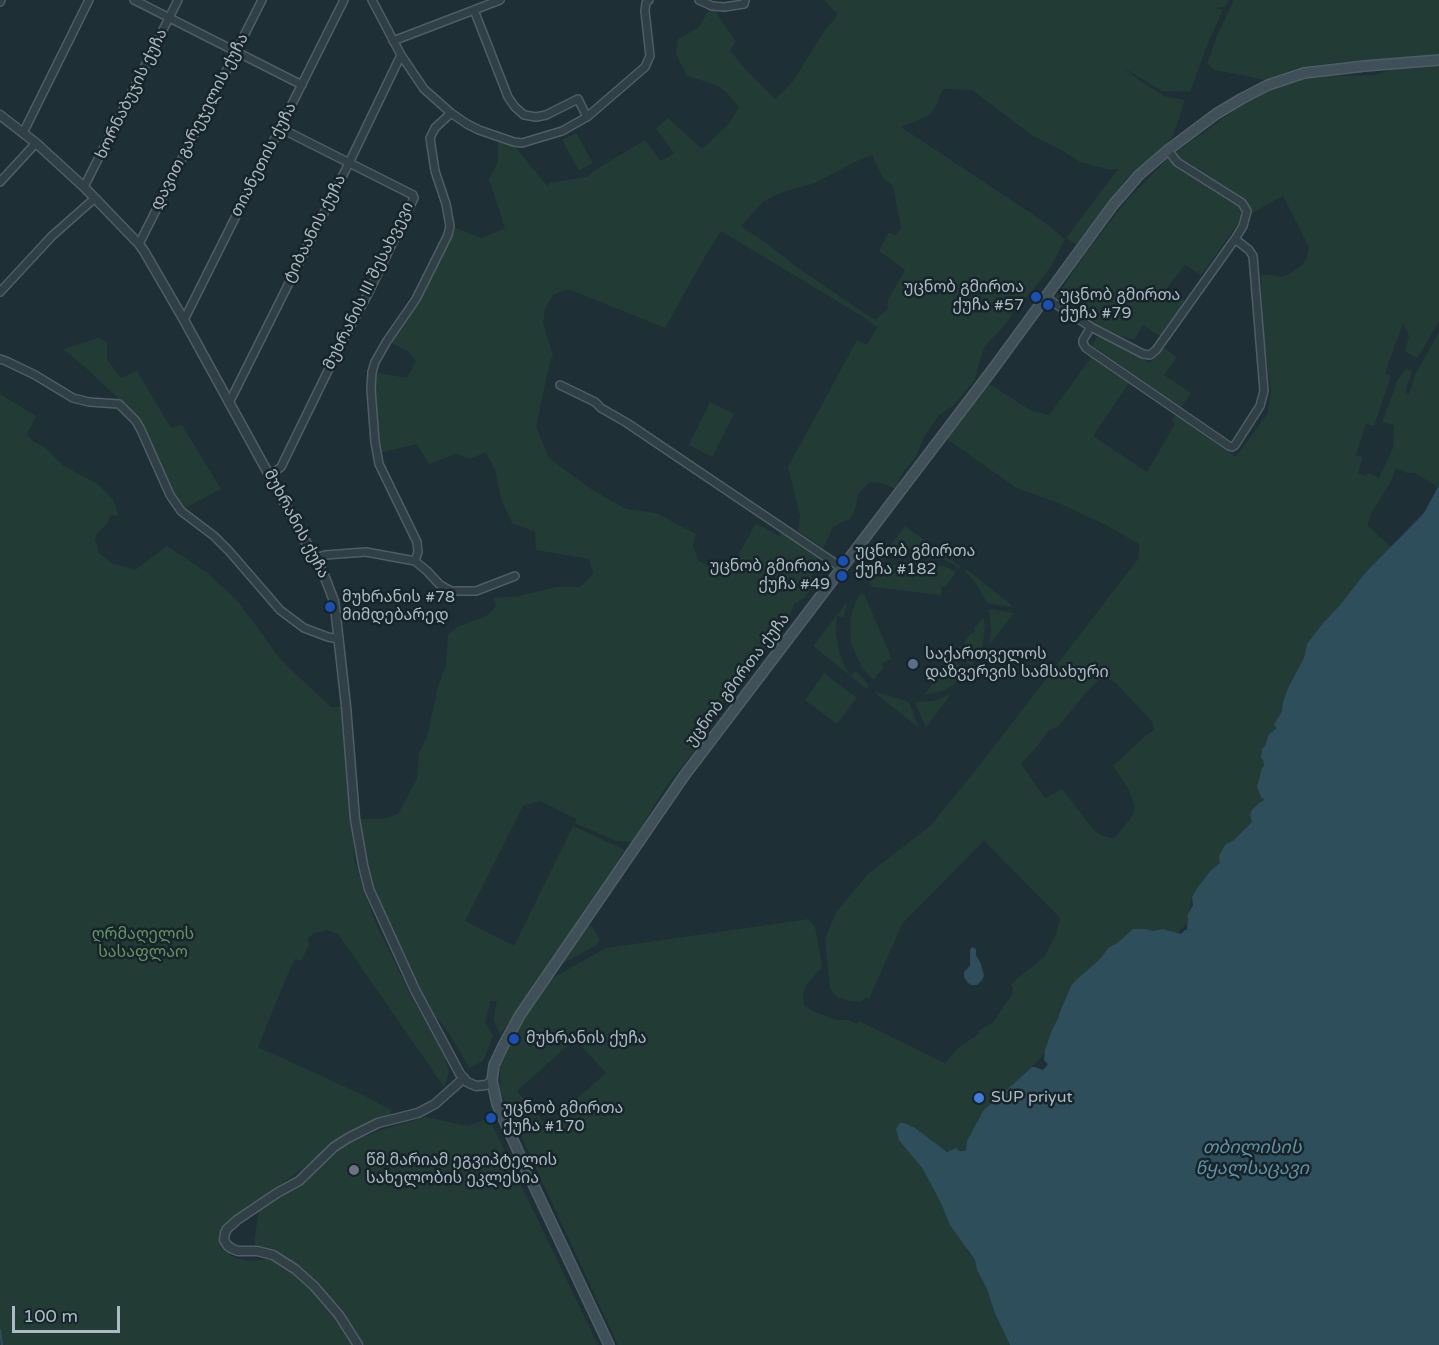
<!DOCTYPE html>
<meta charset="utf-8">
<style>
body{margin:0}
#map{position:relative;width:1439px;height:1345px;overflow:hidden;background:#1e2f36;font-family:"Varela Round",sans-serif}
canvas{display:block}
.scale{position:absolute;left:12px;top:1306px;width:108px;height:27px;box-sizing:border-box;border:3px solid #abbbc4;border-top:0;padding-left:8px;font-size:18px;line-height:21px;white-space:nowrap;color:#abbbc4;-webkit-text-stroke:4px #17242a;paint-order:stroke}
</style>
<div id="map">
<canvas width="1439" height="1345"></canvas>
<div class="scale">100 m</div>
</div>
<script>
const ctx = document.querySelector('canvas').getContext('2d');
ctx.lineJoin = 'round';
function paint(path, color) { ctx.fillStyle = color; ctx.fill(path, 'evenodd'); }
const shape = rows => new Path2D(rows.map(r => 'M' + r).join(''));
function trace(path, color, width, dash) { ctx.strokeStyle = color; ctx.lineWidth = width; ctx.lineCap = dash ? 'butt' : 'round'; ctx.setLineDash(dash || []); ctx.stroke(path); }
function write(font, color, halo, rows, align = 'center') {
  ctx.font = font + ' "Varela Round","Noto Sans Georgian",sans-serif'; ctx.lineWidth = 5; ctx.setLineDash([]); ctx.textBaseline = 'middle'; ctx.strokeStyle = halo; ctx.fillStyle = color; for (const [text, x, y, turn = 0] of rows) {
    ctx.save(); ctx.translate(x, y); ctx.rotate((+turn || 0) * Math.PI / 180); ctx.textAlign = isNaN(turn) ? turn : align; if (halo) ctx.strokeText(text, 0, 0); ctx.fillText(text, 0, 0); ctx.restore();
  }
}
const green = shape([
 [824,0,1229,0,1225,7,1215,8,1223,10,1208,43,1190,92,1162,91,1122,67,1143,83,1162,94,1163,96,1185,100,1173,136,1166,145,1128,177,1077,245,1066,238,1118,169,1110,170,1080,162,1061,150,1030,134,972,90,943,89,936,106,930,115,901,127,1040,219,1065,239,1052,265,1037,285,1012,314,1006,324,985,346,979,363,975,380,953,406,939,415,924,437,916,457,903,472,895,489,882,483,870,482,858,494,856,507,850,519,833,527,823,548,798,531,800,516,788,467,857,340,867,345,877,327,868,321,868,320,721,231,707,253,665,328,568,289,553,295,545,309,543,323,553,355,550,361,536,427,549,458,591,489,626,509,656,513,696,534,694,539,693,546,698,560,726,577,756,523,779,536,782,532,819,558,811,578,810,589,806,597,794,604,790,618,738,688,716,712,700,744,667,785,634,839,633,842,616,841,575,823,576,819,541,801,523,806,465,921,514,946,573,826,625,850,500,1035,493,1019,497,1001,491,1001,485,1022,493,1035,491,1042,483,1061,469,1068,458,1048,444,1026,432,1013,389,927,371,879,359,819,383,819,398,814,417,779,419,753,427,737,438,686,446,665,448,634,457,627,486,616,496,606,493,598,519,596,556,587,580,587,592,575,593,571,588,559,536,550,535,532,512,523,501,499,495,470,486,452,470,459,456,454,429,464,417,444,379,453,377,446,373,372,407,378,416,361,408,351,389,342,453,227,482,238,505,228,489,179,498,162,498,140,513,144,547,186,549,183,586,177,600,167,645,140,661,161,674,153,656,128,668,118,702,149,728,125,739,107,726,92,716,85,687,76,676,54,678,39,698,28,710,8,713,8,736,42,730,50,746,70,775,99,792,83,826,28,835,19,837,14],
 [872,155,883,178,893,186,901,229,895,235,888,233,879,251,905,270,888,300,888,309,875,320,798,268,766,243,741,226,763,202,773,196,795,188,805,186,815,183,859,160],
 [1234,0,1439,0,1439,56,1334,63,1297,68,1265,80,1215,70,1207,64,1216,38],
 [1439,65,1439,322,1419,355,1416,358,1405,351,1409,336,1403,323,1385,373,1391,376,1374,426,1366,424,1356,455,1363,457,1358,473,1366,476,1368,473,1379,478,1393,448,1394,425,1382,422,1398,379,1406,369,1410,370,1412,372,1405,392,1409,394,1416,373,1439,332,1439,485,1438,487,1415,473,1407,473,1396,468,1390,483,1372,512,1368,523,1368,526,1391,547,1365,573,1340,605,1324,622,1288,688,1283,702,1282,711,1275,725,1278,728,1267,738,1265,746,1262,749,1264,766,1261,775,1260,795,1261,797,1264,799,1263,801,1259,803,1252,811,1253,822,1234,840,1225,845,1220,863,1211,870,1198,887,1192,897,1187,923,1177,934,1169,930,1163,929,1153,931,1146,929,1133,929,1117,943,1108,948,1100,959,1076,980,1071,986,1059,1013,1059,1016,1052,1030,1045,1051,1041,1058,978,1118,976,1126,969,1137,966,1150,964,1151,961,1150,949,1152,942,1149,927,1176,969,1253,975,1260,977,1270,987,1289,994,1311,1010,1345,618,1345,500,1091,500,1061,513,1037,549,980,606,948,809,919,815,927,822,964,821,968,806,985,803,995,804,1005,814,1012,837,1020,848,1020,857,1024,859,1021,945,1063,958,1048,980,1033,978,1031,993,1022,1011,996,1013,988,1011,985,1018,978,1045,956,1057,932,1060,918,984,841,902,924,869,999,865,998,860,1002,850,1001,839,998,833,993,830,988,825,938,837,911,868,874,930,826,979,766,1138,559,1139,549,1139,544,1106,525,1063,505,1015,487,947,439,988,383,1032,411,1049,415,1092,356,1129,383,1093,436,1147,472,1175,424,1171,421,1176,414,1236,457,1267,414,1271,392,1264,340,1261,276,1266,274,1282,277,1289,274,1303,264,1307,257,1309,247,1283,196,1252,213,1241,212,1238,224,1201,275,1185,265,1167,288,1185,301,1161,337,1143,325,1134,340,1117,335,1095,326,1056,297,1086,253,1127,200,1144,183,1167,159,1244,103,1276,87,1308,78,1323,76,1376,75,1389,70],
 [1106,678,1116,683,1153,723,1154,730,1145,736,1113,766,1129,790,1135,808,1131,818,1114,838,1102,836,1093,829,1062,789,1045,798,1021,764,1035,749,1049,730,1058,727,1083,696,1099,680],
 [575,1039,606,1073,547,1125,517,1091],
 [576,133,593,163,579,171,562,140],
 [1100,333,1148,362,1151,362,1163,347,1177,357,1164,375,1191,393,1180,409,1092,345],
 [99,338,107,342,107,359,121,378,137,371,171,428,182,425,221,489,183,509,169,483,144,429,126,406,87,369,63,349],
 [0,394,36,416,27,434,34,442,47,449,62,465,98,484,113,500,119,516,111,515,107,524,97,533,95,539,99,553,112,563,135,570,167,546,206,572,237,600,282,661,331,707,341,707,355,862,374,919,408,990,444,1055,449,1072,444,1087,338,934,327,930,315,933,308,938,309,945,301,961,295,959,289,971,258,1047,361,1094,391,1110,391,1116,330,1148,252,1206,222,1238,231,1256,247,1261,270,1259,307,1283,341,1310,309,1275,276,1254,254,1244,259,1208,307,1180,347,1143,387,1128,426,1117,468,1126,489,1118,598,1345,0,1345],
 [710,402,734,414,712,457,689,445],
 [905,526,941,552,961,567,959,569,953,564,940,558,941,552,932,549,914,548,896,551,882,556,884,562,872,570],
 [910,561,929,562,949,568,956,572,946,586,942,586,941,595,873,587,870,584,869,581,886,569,897,564],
 [966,569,1013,606,1012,607,987,603,976,584,965,571],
 [861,593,865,596,891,657,891,659,882,663,883,668,874,680,862,668,851,644,850,620,855,604,860,594],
 [847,602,844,617,837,616,836,632,839,652,845,667,849,673,851,675,856,671,869,685,867,689,813,646],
 [989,609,1014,613,989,645,991,630],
 [983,617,985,625,983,644,972,666,955,653,960,646,963,648,965,644,964,643,971,633,973,634,975,631,973,630],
 [952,659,968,671,952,686,944,691,924,695,934,682,936,683,938,680,936,679,944,669,946,670,948,667,946,665],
 [824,673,857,698,837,724,805,700],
 [876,692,909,702,919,728,875,693],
 [951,694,926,728,915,702,933,701],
 [587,925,592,927,600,939,597,945,558,966]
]);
const water = shape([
 [1439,485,1439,1345,1010,1345,994,1311,987,1289,977,1270,975,1260,950,1225,941,1203,923,1169,899,1140,896,1129,900,1123,904,1123,915,1128,947,1152,956,1148,959,1151,964,1151,966,1150,967,1141,983,1111,1032,1067,1035,1067,1043,1070,1048,1064,1044,1060,1045,1050,1052,1030,1059,1016,1059,1014,1071,986,1076,980,1100,959,1108,948,1117,943,1133,929,1146,929,1153,931,1163,929,1181,934,1185,930,1187,930,1188,914,1193,905,1192,897,1198,887,1211,870,1220,863,1219,856,1225,845,1234,840,1252,822,1250,815,1252,810,1259,803,1263,801,1264,799,1261,797,1257,787,1262,768,1264,766,1263,760,1261,758,1262,749,1265,746,1269,734,1277,728,1274,725,1282,711,1283,702,1288,688,1304,658,1307,644,1324,622,1340,605,1365,573,1424,513],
 [972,947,976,949,976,955,981,964,984,976,982,980,977,985,971,985,968,983,964,977,964,972,970,966,970,950]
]);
const stream = shape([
 [0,1330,2,1345]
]);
const minor = shape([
 [134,0,302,85],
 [372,0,401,55,424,89,451,113,467,124,479,130,514,142,522,143,562,131,587,117,645,67,650,56,645,11,646,3,649,0],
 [699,0,712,6,724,7,744,4,745,0],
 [0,2,1,0],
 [474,10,508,97,515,107,524,115,536,117,546,115,578,99,587,117],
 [393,41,500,0],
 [23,133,89,0],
 [0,182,36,143],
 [84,187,178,0],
 [139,244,262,0],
 [0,292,52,236,95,198],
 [1045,297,1091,327,1143,354,1150,355,1156,350,1235,239,1243,226,1247,211,1242,203,1177,162,1168,150],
 [184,320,344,0],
 [1091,327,1083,340,1083,343,1086,348,1229,446,1232,447,1235,445,1260,406,1264,391,1253,256,1249,250,1235,239],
 [0,359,6,361,35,375,73,398,89,402,119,404,136,421,141,430,170,495,181,511,214,536,229,551,280,610,304,628,328,637,339,639],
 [560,385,595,402,601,408,627,423,842,568],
 [229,403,349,163,401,55],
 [270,475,281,467,342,342,369,292,414,198,413,195,280,128],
 [315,558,325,555,366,552,415,561,427,571,440,585,451,591,476,591,515,576],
 [415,561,418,552,417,542,379,464,375,442,371,389,372,372,375,362,387,341,416,299,448,235,450,226,446,204,435,171,430,138,435,128,451,113]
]);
const tertiary = shape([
 [0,115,36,143,84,187,139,244,144,251,184,320,324,575,334,601,336,616,346,706,355,819,363,865,369,889,415,990,460,1074,467,1082,476,1086,486,1085,492,1081],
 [358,1345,339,1315,314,1286,295,1269,273,1255,257,1251,238,1251,233,1249,228,1246,224,1240,225,1233,227,1229,237,1220,277,1193,299,1181,334,1147,348,1138,378,1123,418,1113,435,1104,464,1078]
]);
const secondary = shape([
 [609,1345,525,1167,497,1104,492,1081,494,1065,503,1046,520,1015,684,776,993,369,1113,205,1139,175,1168,150,1216,114,1241,99,1268,85,1304,73,1365,66,1439,60]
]);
const markers = [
 [1036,297,6,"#1a4fb4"],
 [1048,305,6,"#1a4fb4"],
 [843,561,6,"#1a4fb4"],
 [842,576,6,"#1a4fb4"],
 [330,607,6,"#1a4fb4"],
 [913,664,6,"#5c6f8a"],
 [514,1039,6,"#1a4fb4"],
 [979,1098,6,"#3f7fe0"],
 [491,1118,6,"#1a4fb4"],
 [354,1170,6,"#6b7280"]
];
const streetNames = [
 ["ხორნაბუჯის ქუჩა",132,94,-64],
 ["დავით გარეჯელის ქუჩა",200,122,-63],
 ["თიანეთის ქუჩა",264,160,-63],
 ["ტიბაანის ქუჩა",315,229,-63],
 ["მუხრანის III შესახვევი",369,286,-64],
 ["მუხრანის ქუჩა",296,524,62],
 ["უცნობ გმირთა ქუჩა",738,680,-53]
];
const poiNames = [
 ["უცნობ გმირთა",1024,288,"right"],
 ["ქუჩა #57",1024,306,"right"],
 ["უცნობ გმირთა",1060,296],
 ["ქუჩა #79",1060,314],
 ["უცნობ გმირთა",855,552],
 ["ქუჩა #182",855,570],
 ["უცნობ გმირთა",830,567,"right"],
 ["ქუჩა #49",830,585,"right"],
 ["მუხრანის #78",342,598],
 ["მიმდებარედ",342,616],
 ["საქართველოს",925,655],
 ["დაზვერვის სამსახური",925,673],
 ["მუხრანის ქუჩა",526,1039],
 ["SUP priyut",991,1098],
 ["უცნობ გმირთა",503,1109],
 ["ქუჩა #170",503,1127],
 ["წმ.მარიამ ეგვიპტელის",366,1161],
 ["სახელობის ეკლესია",366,1179]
];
const parkNames = [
 ["ღრმაღელის",143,935],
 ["სასაფლაო",143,953]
];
const waterNames = [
 ["თბილისის",1252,1148],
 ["წყალსაცავი",1252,1169]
];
paint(green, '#233b35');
paint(water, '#2e4e5c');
trace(stream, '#2e4e5c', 2);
trace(minor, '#4f5e65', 10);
trace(tertiary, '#4f5e65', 11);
trace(secondary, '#4f5e65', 12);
trace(minor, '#314046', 7);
trace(tertiary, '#314046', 8);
trace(secondary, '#3f5059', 9);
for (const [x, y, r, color] of markers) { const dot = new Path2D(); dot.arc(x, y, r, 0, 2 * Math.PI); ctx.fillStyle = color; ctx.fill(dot); trace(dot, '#17242a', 2); }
write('16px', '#abbbc4', '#17242a', streetNames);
write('16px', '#abbbc4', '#17242a', poiNames, 'left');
write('16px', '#659462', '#17242a', parkNames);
write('italic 18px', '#6191a5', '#17242a', waterNames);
</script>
